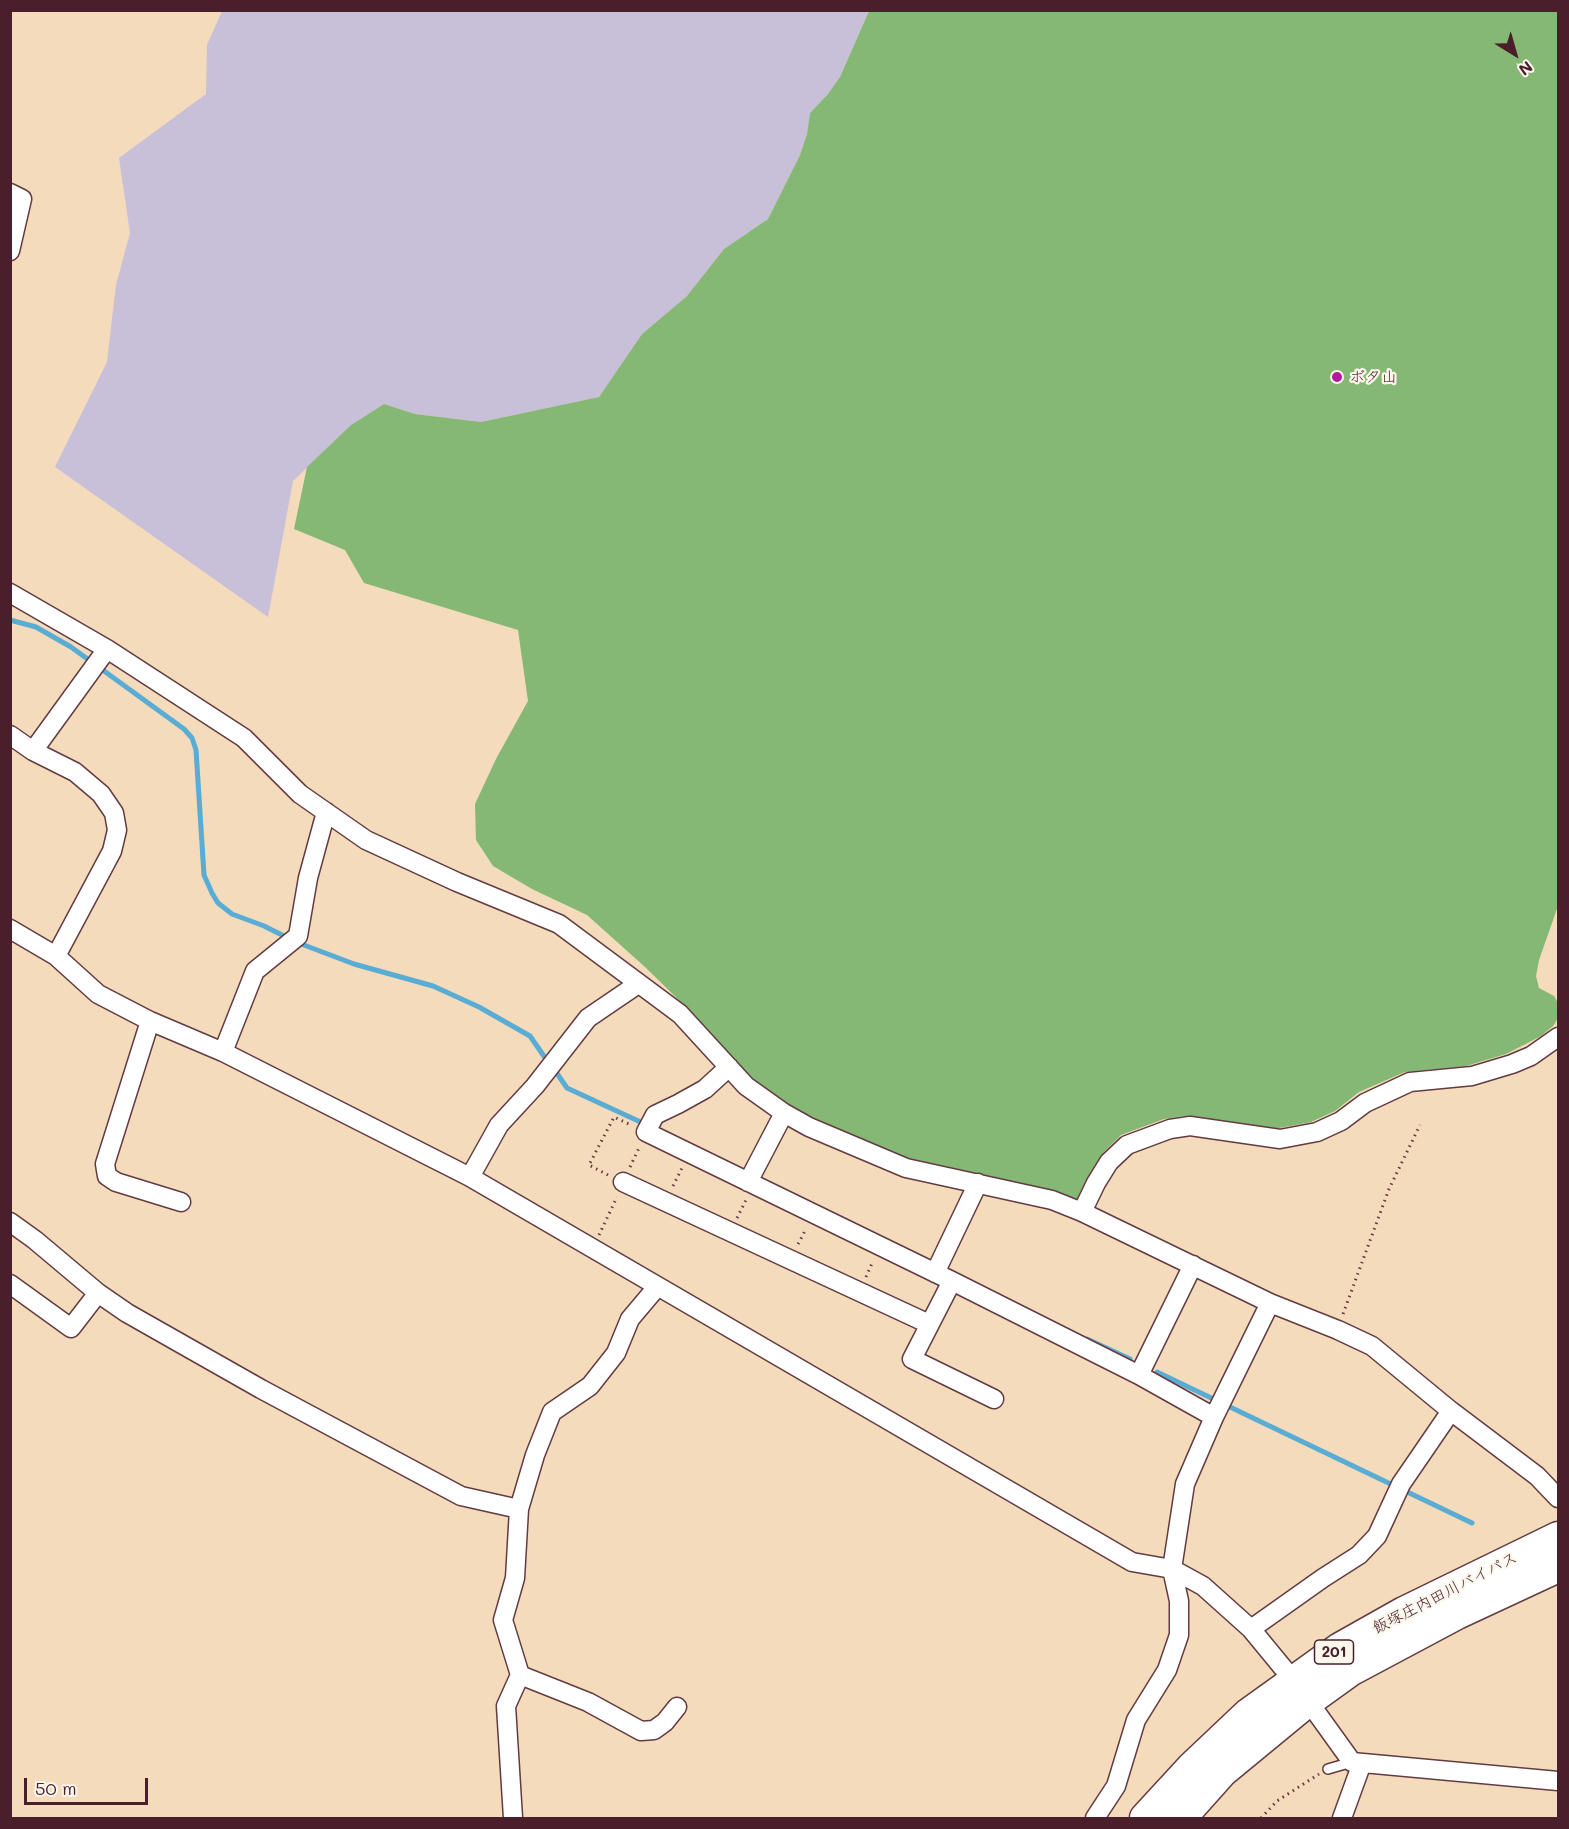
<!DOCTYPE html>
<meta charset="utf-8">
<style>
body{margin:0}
#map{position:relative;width:1569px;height:1829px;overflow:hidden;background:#f3dbbc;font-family:Mali,sans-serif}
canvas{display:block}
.frame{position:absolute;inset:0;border:12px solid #4a1f2b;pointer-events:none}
.north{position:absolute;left:1485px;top:24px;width:60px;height:60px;-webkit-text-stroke:4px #fbf7ec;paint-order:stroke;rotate:143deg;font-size:16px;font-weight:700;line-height:24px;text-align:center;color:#4a1f2b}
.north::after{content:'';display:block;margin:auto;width:21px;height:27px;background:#4a1f2b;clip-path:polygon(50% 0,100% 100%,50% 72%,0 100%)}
.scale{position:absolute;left:24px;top:1778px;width:124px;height:27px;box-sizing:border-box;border:3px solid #4a1f2b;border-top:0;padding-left:8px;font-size:18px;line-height:21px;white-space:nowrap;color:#4a1f2b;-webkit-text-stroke:4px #fbf7ec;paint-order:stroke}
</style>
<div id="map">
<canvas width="1569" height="1829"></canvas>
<div class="frame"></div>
<div class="north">N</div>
<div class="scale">50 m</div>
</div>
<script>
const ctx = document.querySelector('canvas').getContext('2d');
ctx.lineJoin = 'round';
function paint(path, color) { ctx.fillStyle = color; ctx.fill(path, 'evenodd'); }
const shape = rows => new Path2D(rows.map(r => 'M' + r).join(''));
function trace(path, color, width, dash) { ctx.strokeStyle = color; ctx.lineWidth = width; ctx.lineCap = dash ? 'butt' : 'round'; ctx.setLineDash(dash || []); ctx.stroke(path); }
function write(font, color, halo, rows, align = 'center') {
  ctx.font = font + ' Mali,"Klee One",sans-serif'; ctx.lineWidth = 4.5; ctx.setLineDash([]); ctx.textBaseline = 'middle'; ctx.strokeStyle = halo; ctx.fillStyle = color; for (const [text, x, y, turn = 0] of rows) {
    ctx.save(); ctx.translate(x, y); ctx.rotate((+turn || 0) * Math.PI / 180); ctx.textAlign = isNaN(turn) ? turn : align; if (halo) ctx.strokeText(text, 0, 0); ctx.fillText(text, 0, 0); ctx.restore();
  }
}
const industrial = shape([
 [222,11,869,11,840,77,828,94,810,113,807,134,800,155,768,219,724,249,687,296,642,334,599,397,481,422,415,414,384,404,351,425,293,481,268,617,55,467,107,362,116,285,130,233,119,158,206,94,207,45]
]);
const forest = shape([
 [869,11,1558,11,1558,906,1539,960,1536,976,1539,988,1554,996,1558,1003,1558,1018,1553,1026,1541,1036,1506,1054,1466,1066,1405,1072,1359,1092,1335,1111,1311,1122,1274,1129,1184,1116,1164,1119,1121,1135,1104,1152,1090,1176,1080,1202,1046,1190,962,1170,906,1161,803,1117,742,1072,688,1009,645,967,587,915,532,889,493,866,476,840,475,804,496,759,528,701,518,630,364,583,345,550,294,529,307,467,351,425,384,404,415,414,481,422,599,397,642,334,687,296,724,249,768,219,800,155,807,134,810,113,828,94,840,77]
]);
const stream = shape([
 [10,620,36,627,71,647,184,729,192,738,196,750,204,875,212,893,218,903,232,914,264,926,288,938],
 [296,942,354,964,433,986,479,1007,530,1036,548,1062],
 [554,1069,567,1088,647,1125],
 [1087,1339,1130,1359],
 [1157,1372,1472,1523]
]);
const path = shape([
 [630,1167,639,1148],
 [608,1175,589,1165,614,1117,631,1125],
 [673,1186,682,1168],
 [737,1218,746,1200],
 [599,1235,617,1197],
 [798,1244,806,1229],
 [866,1277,873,1261],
 [1343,1314,1389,1189,1420,1125],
 [1261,1818,1277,1801,1319,1774]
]);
const service = shape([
 [1328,1769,1352,1762]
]);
const minor = shape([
 [10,193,22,199,10,251],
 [10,593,107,649,244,738,300,794,366,840,457,882,559,924,680,1014,746,1086,784,1113,809,1127,906,1168,1052,1200,1082,1212,1270,1303,1338,1330,1372,1346,1451,1411,1537,1476,1558,1498],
 [10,735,33,751,75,772,101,794,114,813,117,830,112,851,56,956],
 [33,751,107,649],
 [10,929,56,956,98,994,150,1021,223,1052,470,1177,1132,1562,1172,1569,1203,1586,1251,1629,1293,1680,1352,1762,1558,1781],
 [150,1021,105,1164,107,1176,116,1182,181,1202],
 [223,1052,255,971,298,936,308,878,326,812],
 [729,1067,705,1089,678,1104,655,1115,646,1132,952,1281,1139,1375,1214,1417],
 [470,1177,499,1125,535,1086,588,1018,638,984],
 [623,1182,929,1324],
 [748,1182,784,1113],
 [1082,1212,1096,1183,1109,1162,1127,1145,1170,1129,1190,1126,1280,1139,1317,1132,1341,1121,1365,1103,1410,1082,1472,1076,1512,1064,1531,1056,1558,1037],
 [10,1222,35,1240,98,1293,127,1313,261,1389,461,1496,519,1509],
 [935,1273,978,1183],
 [952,1281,912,1359,994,1399],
 [10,1284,71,1328,98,1293],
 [1139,1375,1193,1265],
 [1251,1629,1323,1578,1359,1555,1377,1536,1401,1484,1451,1411],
 [520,1675,588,1702,641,1731,654,1730,665,1722,677,1707],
 [513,1818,506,1706,520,1675,503,1620,515,1578,519,1509,535,1455,552,1412,590,1386,616,1353,630,1319,657,1287],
 [1095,1818,1116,1786,1136,1720,1167,1670,1179,1635,1179,1601,1172,1569,1185,1484,1214,1417,1270,1303],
 [1342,1818,1362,1763]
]);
const trunk = shape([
 [1145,1818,1192,1767,1248,1714,1340,1648,1404,1612,1558,1537],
 [1181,1818,1222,1772,1307,1702,1350,1671,1457,1614,1558,1567]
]);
const markers = [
 [1337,377,6,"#b5179e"]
];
const shields = [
 [1334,1652,39]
];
const shieldNames = [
 ["201",1334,1652]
];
const poiNames = [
 ["ボタ山",1349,377]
];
const streetNames = [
 ["飯塚庄内田川バイパス",1445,1593,-27]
];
paint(industrial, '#c8bfd8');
paint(forest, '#84b874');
trace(stream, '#59acd4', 5);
trace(service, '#633b41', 12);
trace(minor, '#633b41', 21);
trace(trunk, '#633b41', 33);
trace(path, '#633b41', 3, [1.5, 4.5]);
trace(service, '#fff', 9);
trace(minor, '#fff', 18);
trace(trunk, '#fff', 30);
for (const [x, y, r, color] of markers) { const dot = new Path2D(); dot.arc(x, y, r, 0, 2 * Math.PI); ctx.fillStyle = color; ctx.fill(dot); trace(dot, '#fbf7ec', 2); }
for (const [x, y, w] of shields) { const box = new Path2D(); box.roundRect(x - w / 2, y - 12, w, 24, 4.5); ctx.fillStyle = '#fbf7ec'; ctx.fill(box); trace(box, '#4a1f2b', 1.5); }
write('bold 15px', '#4a1f2b', null, shieldNames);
write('16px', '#4a1f2b', '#fbf7ec', poiNames, 'left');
write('16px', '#4a1f2b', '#fbf7ec', streetNames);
</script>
